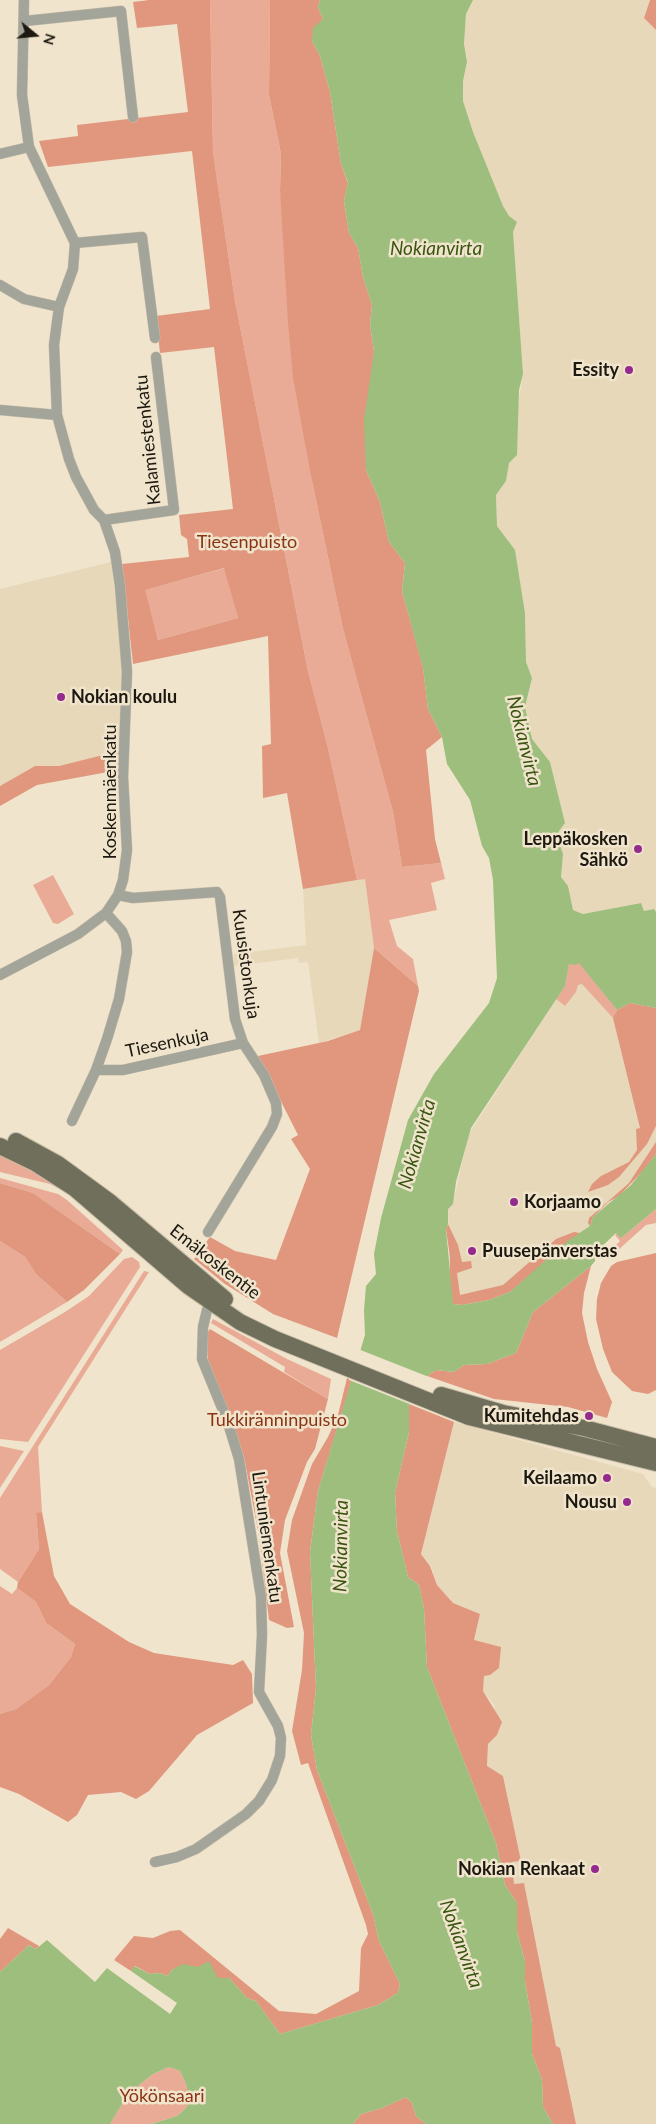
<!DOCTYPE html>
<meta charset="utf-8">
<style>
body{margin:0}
#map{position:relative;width:656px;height:2124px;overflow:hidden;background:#f0e4cc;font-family:Lato,sans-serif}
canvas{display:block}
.north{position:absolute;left:10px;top:10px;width:50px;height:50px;-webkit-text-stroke:4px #f0e4cc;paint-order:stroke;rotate:107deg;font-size:14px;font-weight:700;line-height:20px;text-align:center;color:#1d1910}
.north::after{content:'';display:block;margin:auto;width:18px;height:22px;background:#1d1910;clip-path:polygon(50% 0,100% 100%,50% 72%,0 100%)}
</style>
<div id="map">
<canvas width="656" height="2124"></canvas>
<div class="north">N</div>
</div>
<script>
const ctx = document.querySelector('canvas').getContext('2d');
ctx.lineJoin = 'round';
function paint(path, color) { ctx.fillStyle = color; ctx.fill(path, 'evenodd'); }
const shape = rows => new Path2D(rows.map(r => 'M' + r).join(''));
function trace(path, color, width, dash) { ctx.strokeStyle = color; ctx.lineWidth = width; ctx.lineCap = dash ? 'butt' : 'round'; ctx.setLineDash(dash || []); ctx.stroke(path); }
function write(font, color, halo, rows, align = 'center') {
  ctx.font = font + ' Lato,sans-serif'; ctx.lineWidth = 5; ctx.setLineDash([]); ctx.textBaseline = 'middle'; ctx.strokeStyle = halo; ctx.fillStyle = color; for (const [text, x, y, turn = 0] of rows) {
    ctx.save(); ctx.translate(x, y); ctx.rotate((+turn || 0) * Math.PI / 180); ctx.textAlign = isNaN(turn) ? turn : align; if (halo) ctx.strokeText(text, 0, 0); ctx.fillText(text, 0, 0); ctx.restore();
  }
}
const built = shape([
 [473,0,650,0,644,18,656,30,656,912,654,909,644,911,640,903,583,914,573,910,568,886,561,877,563,854,558,840,559,831,565,823,550,762,532,739,525,707,532,678,526,662,525,613,515,551,497,526,496,495,506,481,523,374,513,232,517,222,509,216,503,206,473,132,463,101,463,81,467,62,464,44,466,14],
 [111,562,118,617,122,673,119,751,59,766,35,766,0,786,0,589],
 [365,878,374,948,360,1030,319,1043,308,962,299,963,298,958,234,966,234,954,306,945,303,889],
 [579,962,617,1010,630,1003,656,1008,656,1154,590,1226,510,1292,462,1305,450,1290,448,1209,453,1204,468,1135,565,986,569,963],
 [454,1422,643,1474,652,1487,656,1488,656,2124,576,2124,560,2049,556,2047,524,1883,514,1884,512,1862,521,1861,503,1776,487,1767,488,1744,497,1735,494,1705,483,1691,484,1676,474,1640,480,1614,453,1603,437,1585,431,1566,421,1554]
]);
const green = shape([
 [210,0,270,0,269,95,281,154,280,191,312,481,343,629,393,812,402,867,441,863,445,879,431,883,437,910,389,920,397,946,413,959,418,986,374,948,365,879,357,880,328,748,308,671,235,301,213,152],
 [225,568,238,618,158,640,144,590],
 [53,875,74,914,58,924,53,923,33,885],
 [579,962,617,1010,613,1018,582,984,578,985,576,992,565,1006,556,999,565,986,569,963],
 [0,1152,61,1183,96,1215,68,1194,50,1184,0,1172],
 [0,1178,58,1194,67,1200,123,1250,120,1254,33,1193,0,1183],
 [656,1209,656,1223,646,1225,617,1251,612,1253,610,1251,620,1241,615,1235,617,1233,621,1238],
 [0,1241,25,1257,36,1274,67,1302,0,1342],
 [132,1257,139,1262,140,1267,28,1442,0,1439,0,1350,65,1312,89,1296,124,1259],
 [144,1271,149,1272,38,1447,42,1512,36,1514,39,1549,18,1582,0,1569,0,1498],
 [213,1319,287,1359,331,1379,328,1399,284,1372,285,1367,211,1323],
 [0,1446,24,1451,0,1488],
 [0,1586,12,1594,17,1588,36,1602,46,1623,75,1644,71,1657,49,1685,16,1709,0,1714],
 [169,2067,180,2071,186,2084,189,2099,186,2108,177,2116,151,2124,110,2124,124,2101,134,2089,153,2074]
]);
const forest = shape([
 [149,0,210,0,213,152,235,301,308,671,328,748,357,880,303,889,287,793,263,798,262,746,271,744,268,636,133,664,122,564,189,557,187,539,181,535,179,515,233,509,214,347,160,353,156,316,210,309,192,151,48,167,39,141,78,136,77,125,188,112,177,24,137,28,133,2],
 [224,568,238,618,158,640,145,590],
 [270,0,320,0,318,7,323,19,312,41,320,56,330,92,341,164,348,183,344,201,349,233,358,248,363,277,372,305,370,325,374,351,366,470,380,502,389,542,405,563,402,591,423,667,428,709,442,737,426,750,435,839,441,863,402,867,393,812,343,629,312,481,293,378,288,322,280,191,281,154,269,95],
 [650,0,656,0,656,30,644,18],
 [119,751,119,770,37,785,0,806,0,786,35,766,59,766],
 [374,948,418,986,419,991,337,1338,273,1314,225,1284,194,1259,210,1237,235,1251,276,1260,310,1169,291,1139,298,1135,258,1056,328,1041,360,1030],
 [630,1003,656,1008,656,1126,647,1144,619,1177,608,1185,588,1192,592,1184,601,1176,629,1162,637,1150,636,1129,640,1128,613,1018,617,1010],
 [656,1142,656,1154,642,1172,619,1196,608,1202,593,1217,590,1226,588,1223,589,1218,629,1183],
 [0,1183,33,1193,120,1254,84,1290,67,1302,36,1274,25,1257,0,1241],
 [448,1224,458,1245,462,1262,471,1261,472,1268,457,1273,460,1295,503,1285,556,1239,574,1232,580,1233,510,1292,489,1300,462,1305,453,1304,450,1290,450,1257,446,1229],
 [656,1253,656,1390,648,1394,632,1391,612,1372,603,1349,596,1319,597,1299,601,1283,611,1266,617,1262],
 [591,1266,584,1293,582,1313,588,1342,597,1369,612,1402,607,1418,568,1407,494,1399,427,1376,436,1370,454,1372,464,1365,487,1364,516,1353,533,1312],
 [210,1329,328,1399,315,1449,307,1462,285,1520,280,1553,294,1627,287,1628,269,1620,259,1536,244,1457,208,1360,206,1334],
 [347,1378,352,1380,318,1491,310,1552,316,1688,311,1735,317,1770,373,1914,379,1941,400,1984,398,1993,378,2005,280,2034,256,2001,247,1998,229,1978,218,1978,198,1967,173,1969,167,1976,160,1973,150,1974,135,1966,131,1971,114,1960,134,1936,153,1938,170,1931,180,1930,279,2011,316,2014,359,1991,361,1948,368,1934,366,1925,308,1763,301,1765,292,1731,302,1670,304,1633,287,1551,292,1520,312,1464,328,1437,338,1415],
 [409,1404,454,1422,421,1554,430,1566,437,1585,453,1603,480,1614,474,1640,501,1647,499,1668,490,1675,484,1676,483,1691,502,1722,497,1735,488,1744,487,1766,503,1776,521,1861,512,1862,514,1884,524,1883,556,2046,560,2048,576,2124,553,2124,543,2107,542,2080,532,2054,532,2023,525,1981,525,1961,517,1932,517,1903,505,1885,496,1843,427,1667,424,1609,419,1585,408,1577,397,1531,395,1493,409,1432],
 [42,1512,54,1576,70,1604,129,1642,154,1653,233,1665,243,1660,252,1674,253,1703,197,1735,149,1791,136,1799,121,1792,88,1795,77,1815,68,1822,19,1794,0,1787,0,1714,16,1709,49,1685,71,1657,75,1644,46,1623,36,1602,17,1588,18,1582,39,1549,36,1513],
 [8,1928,39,1946,36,1949,29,1945,0,1972,0,1939],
 [406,2097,412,2103,416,2116,426,2124,353,2124,361,2114,382,2108]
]);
const water = shape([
 [320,0,473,0,466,14,464,44,467,62,463,81,463,101,473,132,503,206,509,216,517,222,513,232,523,374,519,390,517,455,509,463,506,481,496,495,497,526,515,550,525,613,526,662,532,678,525,707,532,739,550,762,565,823,559,831,558,840,563,854,561,877,568,886,573,910,583,914,641,903,644,911,654,909,656,912,656,1008,630,1003,617,1010,579,963,576,965,569,964,565,986,471,1128,456,1182,453,1204,448,1209,448,1224,446,1229,453,1304,462,1305,489,1300,510,1292,566,1242,590,1226,593,1217,631,1185,656,1154,656,1209,621,1238,616,1233,595,1253,595,1261,591,1266,533,1312,516,1353,487,1364,464,1365,454,1372,436,1370,427,1376,409,1404,409,1432,395,1493,397,1531,408,1577,419,1585,424,1609,427,1667,496,1843,505,1885,517,1903,517,1932,525,1961,525,1981,532,2023,532,2054,542,2080,543,2107,553,2124,426,2124,416,2116,412,2103,406,2097,382,2108,361,2114,353,2124,151,2124,177,2116,186,2108,189,2099,186,2084,180,2071,169,2067,153,2074,134,2089,124,2101,110,2124,0,2124,0,1972,29,1945,36,1949,47,1940,95,1982,107,1968,170,2014,177,2003,131,1971,134,1966,150,1974,160,1973,167,1976,173,1969,183,1964,198,1967,209,1961,218,1978,229,1978,247,1998,256,2001,280,2034,378,2005,398,1993,400,1984,379,1941,373,1914,317,1770,311,1735,316,1688,310,1552,318,1491,365,1335,364,1310,366,1286,376,1274,374,1254,381,1218,408,1120,434,1074,489,1003,497,978,493,880,489,858,482,846,470,800,447,764,442,737,428,709,423,668,402,591,405,563,389,542,380,502,366,470,364,420,374,351,370,325,372,305,363,277,358,248,349,233,344,201,348,182,341,164,330,92,320,56,312,41,313,28,323,19,318,7]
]);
const pier = shape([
 [358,1349,429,1377,412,1405,349,1380]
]);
const street = shape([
 [25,21,121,11,133,117],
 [0,154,29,147],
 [75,243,142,237,155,338],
 [0,285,24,299,59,307],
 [0,410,57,415],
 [104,520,174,510,156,357],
 [118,895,133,898,217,892,220,897,235,1019,243,1043,264,1075,276,1103,277,1114,272,1127,208,1232],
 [0,975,78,934,106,913,118,895,123,880,127,850,123,777,127,672,120,586,115,552,104,520,94,510,76,477,69,459,57,415,54,345,59,307,73,269,75,243,29,147,22,95,24,0],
 [96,1070,123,1070,243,1043],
 [72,1121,96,1070,107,1039,119,999,127,952,126,941,122,931,106,913],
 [155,1862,177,1857,196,1849,246,1814,259,1801,272,1780,280,1756,281,1738,278,1726,259,1692,262,1635,261,1597,239,1459,227,1420,202,1359,203,1327,207,1310,211,1302]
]);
const primary = shape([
 [16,1141,58,1164,110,1202,225,1299],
 [0,1146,35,1163,74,1188,188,1286,240,1322,275,1339,469,1417,656,1463],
 [441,1395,503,1413,584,1428,656,1447]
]);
const markers = [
 [629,370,5,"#942a8d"],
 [61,697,5,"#942a8d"],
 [638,849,5,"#942a8d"],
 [514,1202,5,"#942a8d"],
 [472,1251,5,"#942a8d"],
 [589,1416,5,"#942a8d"],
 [607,1478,5,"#942a8d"],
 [627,1502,5,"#942a8d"],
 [595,1869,5,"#942a8d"]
];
const poiNames = [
 ["Essity",619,370],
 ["Nokian koulu",71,697,"left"],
 ["Leppäkosken",628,839],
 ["Sähkö",628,860],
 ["Korjaamo",524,1202,"left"],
 ["Puusepänverstas",482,1251,"left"],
 ["Kumitehdas",579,1416],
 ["Keilaamo",597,1478],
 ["Nousu",617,1502],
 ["Nokian Renkaat",585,1869]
];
const streetNames = [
 ["Kalamiestenkatu",148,440,-96],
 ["Koskenmäenkatu",110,792,-90],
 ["Kuusistonkuja",246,964,82],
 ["Tiesenkuja",167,1043,-12],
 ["Emäkoskentie",215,1262,38],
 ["Lintuniemenkatu",267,1537,82]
];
const parkNames = [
 ["Tiesenpuisto",247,542],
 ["Tukkiränninpuisto",277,1420],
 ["Yökönsaari",162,2096]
];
const waterNames = [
 ["Nokianvirta",436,249],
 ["Nokianvirta",524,741,76],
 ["Nokianvirta",417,1144,-74],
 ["Nokianvirta",341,1546,-89],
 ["Nokianvirta",461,1944,70]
];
paint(built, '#e7d8b9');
paint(green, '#e9ab96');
paint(forest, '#e0977e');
paint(water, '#9dbe7d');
paint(pier, '#f0e4cc');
trace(street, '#cabfaa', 11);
trace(primary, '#cabfaa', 18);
trace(street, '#a4a59a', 10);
trace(primary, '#6f6f5b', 16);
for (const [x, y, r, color] of markers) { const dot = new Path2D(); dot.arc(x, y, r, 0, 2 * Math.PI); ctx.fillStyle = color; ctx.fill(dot); trace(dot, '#f0e4cc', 2); }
write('bold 18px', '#1d1910', '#f0e4cc', poiNames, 'right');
write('18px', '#1d1910', '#f0e4cc', streetNames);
write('18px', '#8a3414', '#f0e4cc', parkNames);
write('italic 19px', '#395611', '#f0e4cc', waterNames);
</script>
